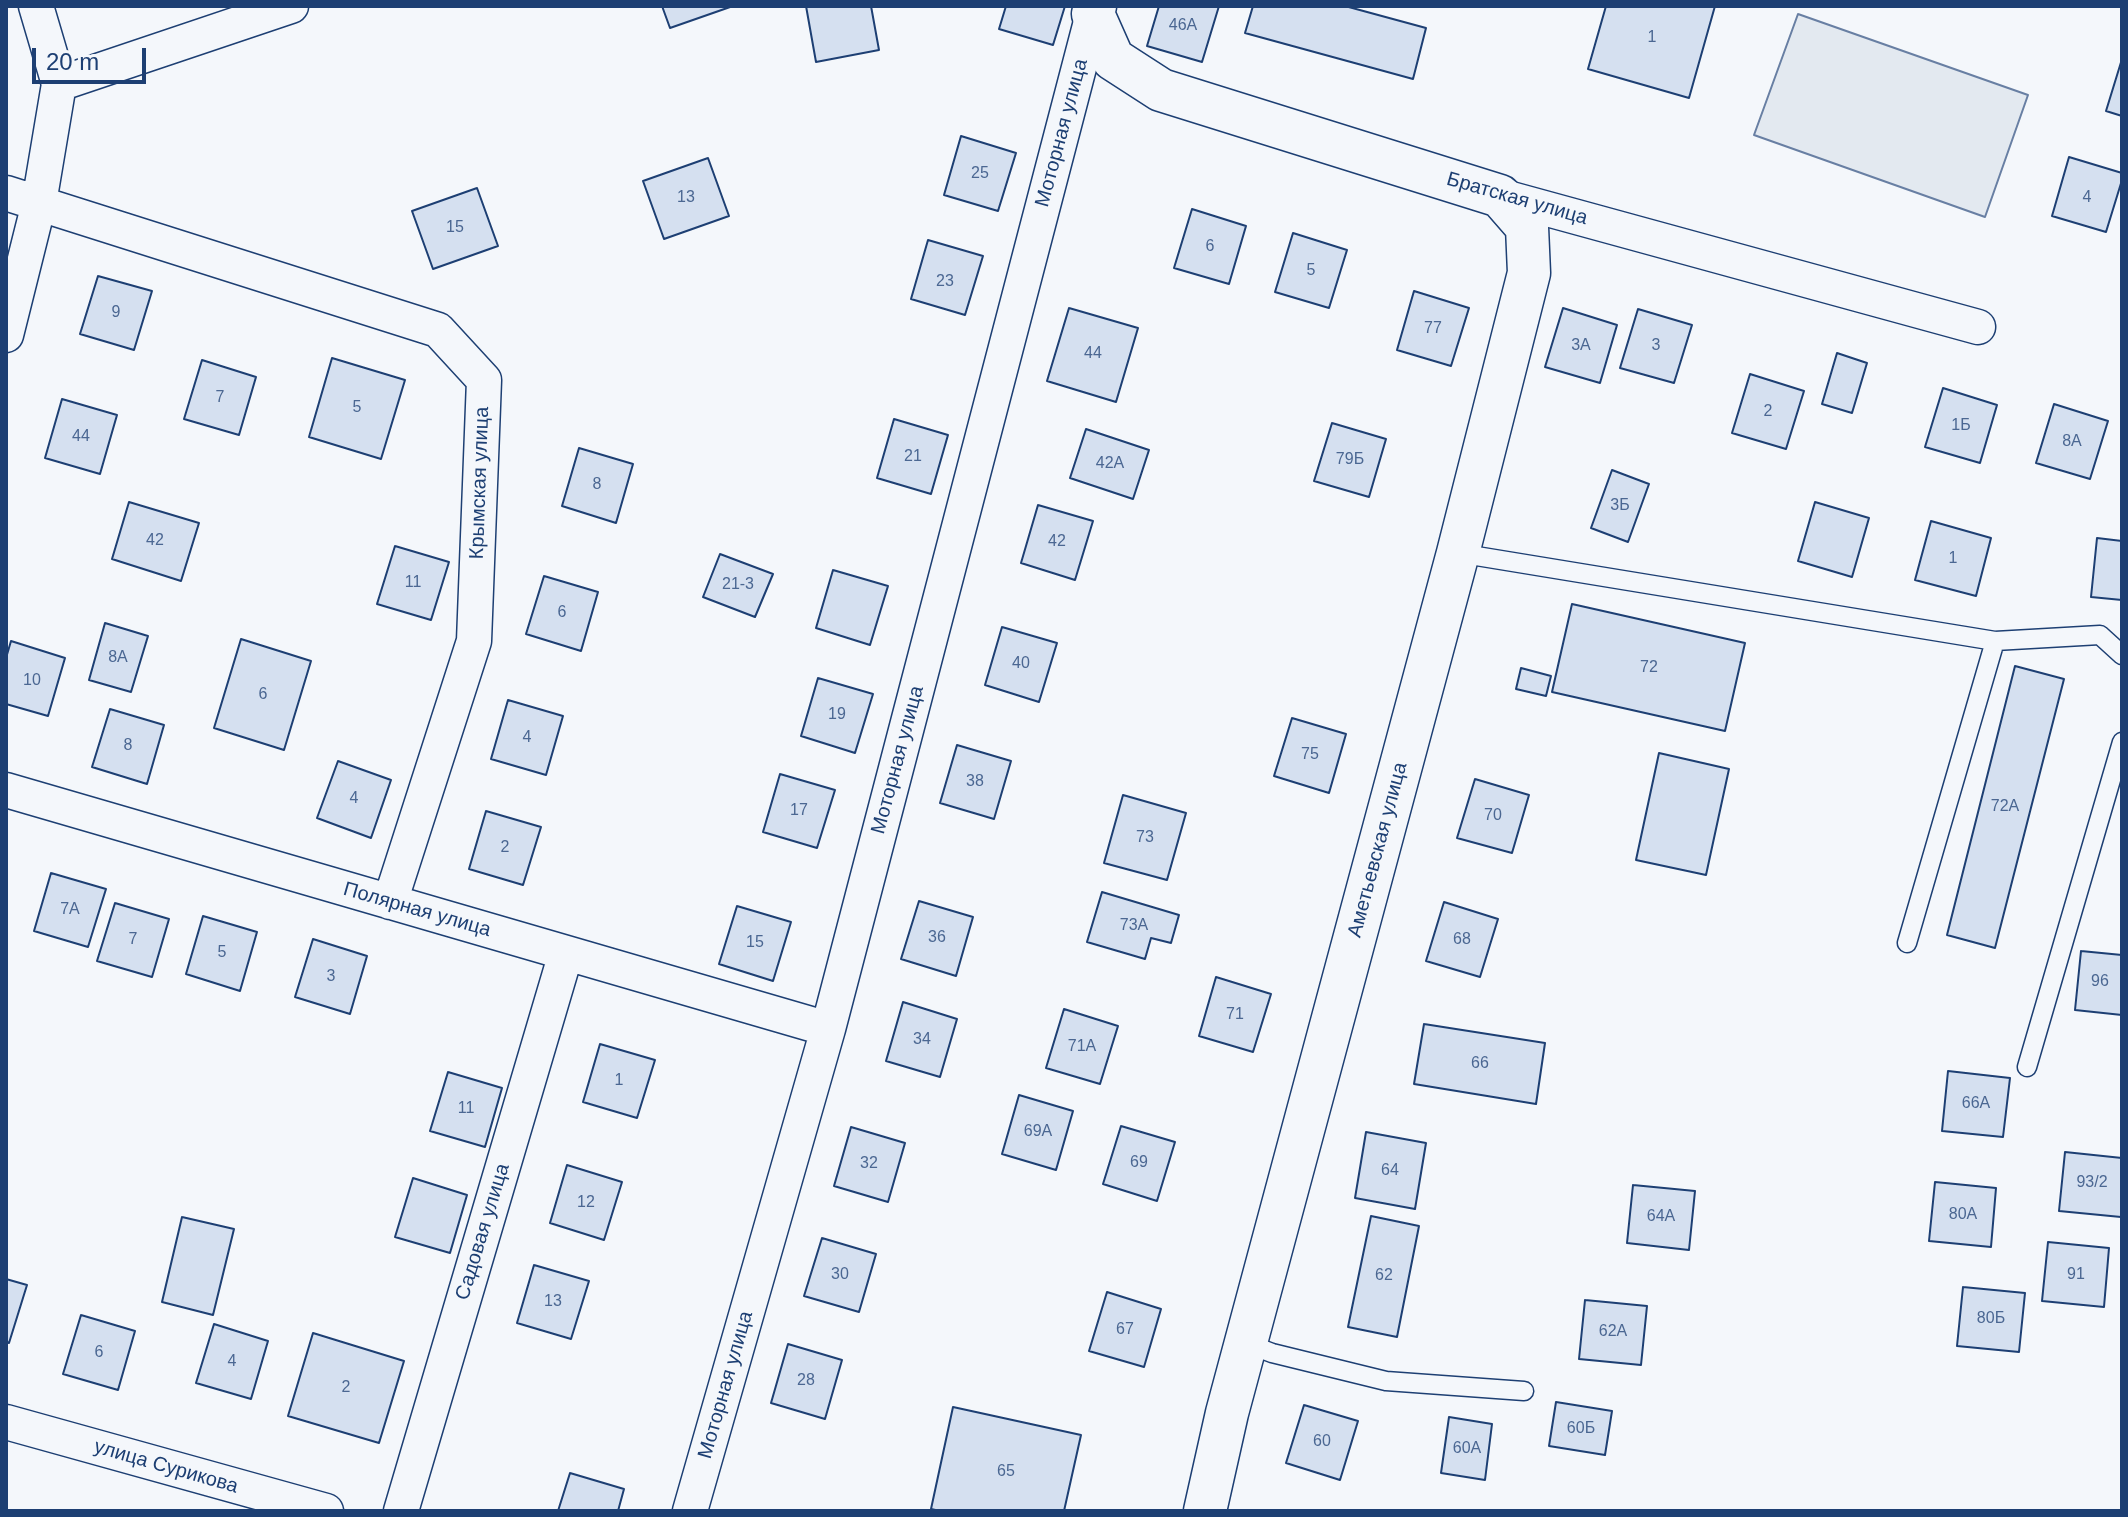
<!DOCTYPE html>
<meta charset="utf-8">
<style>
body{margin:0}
#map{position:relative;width:2128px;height:1517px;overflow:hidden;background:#f4f7fb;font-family:Arial,sans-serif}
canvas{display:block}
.frame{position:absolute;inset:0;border:8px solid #1d3f73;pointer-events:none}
.scale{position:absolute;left:32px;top:48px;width:114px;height:36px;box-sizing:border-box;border:4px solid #1d3f73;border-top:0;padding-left:10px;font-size:24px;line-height:28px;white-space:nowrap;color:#1d3f73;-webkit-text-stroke:6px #f4f7fb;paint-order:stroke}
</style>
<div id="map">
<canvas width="2128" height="1517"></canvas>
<div class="frame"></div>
<div class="scale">20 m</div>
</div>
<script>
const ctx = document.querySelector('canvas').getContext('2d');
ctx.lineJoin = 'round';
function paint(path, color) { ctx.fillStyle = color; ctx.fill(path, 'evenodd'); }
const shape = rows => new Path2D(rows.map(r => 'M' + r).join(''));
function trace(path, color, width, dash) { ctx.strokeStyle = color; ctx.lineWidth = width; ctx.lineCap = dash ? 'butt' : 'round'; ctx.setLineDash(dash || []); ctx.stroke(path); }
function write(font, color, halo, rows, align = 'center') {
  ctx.font = font + ' Arial,sans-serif'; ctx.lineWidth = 6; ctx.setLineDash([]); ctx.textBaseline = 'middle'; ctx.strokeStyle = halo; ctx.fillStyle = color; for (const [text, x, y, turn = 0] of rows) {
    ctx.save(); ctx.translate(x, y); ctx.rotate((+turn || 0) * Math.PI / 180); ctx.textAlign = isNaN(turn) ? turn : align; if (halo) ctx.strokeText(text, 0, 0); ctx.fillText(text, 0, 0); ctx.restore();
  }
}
const green = shape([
 [1798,14,2028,95,1985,217,1754,135,1798,14]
]);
const building = shape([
 [662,6,733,6,670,28,662,6],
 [806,6,871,6,879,50,816,62,806,6],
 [1006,6,1065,6,1053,45,999,29,1006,6],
 [1159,6,1219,6,1202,62,1147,46,1159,6],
 [1253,6,1345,6,1426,28,1413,79,1245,33,1253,6],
 [1606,6,1715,6,1689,98,1588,69,1606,6],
 [2122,59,2122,116,2106,111,2122,59],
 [961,136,1016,153,998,211,944,195,961,136],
 [2069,157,2122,173,2122,180,2106,232,2052,216,2069,157],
 [708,158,729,216,664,239,643,181,708,158],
 [477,188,498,246,433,269,412,211,477,188],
 [1192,209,1246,226,1229,284,1174,268,1192,209],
 [1293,233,1347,250,1329,308,1275,292,1293,233],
 [928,240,983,256,965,315,911,299,928,240],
 [98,276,152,291,134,350,80,334,98,276],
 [1414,291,1469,308,1451,366,1397,350,1414,291],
 [1069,308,1138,328,1116,402,1047,381,1069,308],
 [1563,308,1617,325,1600,383,1545,367,1563,308],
 [1638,309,1692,325,1674,383,1620,368,1638,309],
 [1837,353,1867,363,1852,413,1822,404,1837,353],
 [332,358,405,380,381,459,309,437,332,358],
 [202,360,256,377,239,435,184,419,202,360],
 [1750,374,1804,391,1786,449,1732,433,1750,374],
 [1943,388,1997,405,1980,463,1925,447,1943,388],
 [62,399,117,415,100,474,45,458,62,399],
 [2054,404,2108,421,2090,479,2036,463,2054,404],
 [894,419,948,435,931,494,877,478,894,419],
 [1332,423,1386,439,1369,497,1314,481,1332,423],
 [1086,429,1149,450,1133,499,1070,478,1086,429],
 [579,448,633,464,616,523,562,506,579,448],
 [1612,470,1649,484,1628,542,1591,528,1612,470],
 [129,502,199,523,181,581,112,559,129,502],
 [1815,502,1869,518,1852,577,1798,561,1815,502],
 [1038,505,1093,521,1075,580,1021,563,1038,505],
 [1931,521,1991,538,1976,596,1915,580,1931,521],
 [2097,538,2122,541,2122,600,2091,597,2097,538],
 [395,546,449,562,431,620,377,604,395,546],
 [720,554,773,574,755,617,703,597,720,554],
 [833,570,888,586,870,645,816,628,833,570],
 [544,576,598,592,581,651,526,634,544,576],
 [1572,604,1745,643,1725,731,1552,692,1572,604],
 [105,623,148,636,131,692,89,680,105,623],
 [1002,627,1057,643,1039,702,985,685,1002,627],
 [241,639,311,661,284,750,214,728,241,639],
 [11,641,65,658,48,716,6,704,6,658,11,641],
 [2015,666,2064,679,1995,948,1947,935,2015,666],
 [1521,668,1551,676,1546,696,1516,689,1521,668],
 [818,678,873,694,855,753,801,736,818,678],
 [508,700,563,716,546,775,491,759,508,700],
 [110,709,164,725,147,784,92,767,110,709],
 [1292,718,1346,734,1329,793,1274,776,1292,718],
 [957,745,1011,761,994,819,940,803,957,745],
 [1659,753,1729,769,1706,875,1636,860,1659,753],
 [338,761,391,780,371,838,317,818,338,761],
 [780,774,835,790,817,848,763,832,780,774],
 [1475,779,1529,795,1512,853,1457,838,1475,779],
 [1123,795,1186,813,1167,880,1104,863,1123,795],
 [486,811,541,827,523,885,469,869,486,811],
 [51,873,106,889,88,947,34,931,51,873],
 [1102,892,1179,915,1171,943,1151,938,1145,959,1087,942,1102,892],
 [919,901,973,917,956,976,901,959,919,901],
 [1444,902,1498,919,1480,977,1426,961,1444,902],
 [115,903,169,919,152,977,97,961,115,903],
 [737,906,791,922,773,981,719,964,737,906],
 [203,916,257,932,240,991,186,974,203,916],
 [313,939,367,956,350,1014,295,997,313,939],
 [2081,951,2122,955,2122,1015,2075,1010,2081,951],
 [1216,977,1271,994,1253,1052,1199,1036,1216,977],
 [903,1002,957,1019,940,1077,886,1061,903,1002],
 [1064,1009,1118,1026,1100,1084,1046,1068,1064,1009],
 [1424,1024,1545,1043,1536,1104,1414,1084,1424,1024],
 [600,1044,655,1060,637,1118,583,1102,600,1044],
 [1948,1071,2010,1078,2003,1137,1942,1131,1948,1071],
 [448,1072,502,1088,485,1147,430,1131,448,1072],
 [1019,1095,1073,1111,1056,1170,1002,1154,1019,1095],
 [1121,1126,1175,1142,1157,1201,1103,1184,1121,1126],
 [851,1127,905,1143,888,1202,834,1186,851,1127],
 [1366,1132,1426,1143,1415,1209,1355,1198,1366,1132],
 [2065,1152,2122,1158,2121,1217,2059,1211,2065,1152],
 [567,1165,622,1182,604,1240,550,1223,567,1165],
 [413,1178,467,1195,450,1253,395,1237,413,1178],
 [1935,1182,1996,1188,1991,1247,1929,1241,1935,1182],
 [1633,1185,1695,1191,1689,1250,1627,1243,1633,1185],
 [1371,1216,1419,1226,1397,1337,1348,1327,1371,1216],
 [182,1217,234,1229,213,1315,162,1302,182,1217],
 [822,1238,876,1254,859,1312,804,1296,822,1238],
 [2048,1242,2109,1248,2104,1307,2042,1301,2048,1242],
 [534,1265,589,1281,571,1339,517,1323,534,1265],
 [6,1279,27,1285,9,1343,6,1342,6,1279],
 [1963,1287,2025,1293,2019,1352,1957,1346,1963,1287],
 [1107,1292,1161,1309,1144,1367,1089,1351,1107,1292],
 [1585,1300,1647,1306,1641,1365,1579,1359,1585,1300],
 [81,1315,135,1331,118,1390,63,1374,81,1315],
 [214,1324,268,1341,251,1399,196,1383,214,1324],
 [313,1333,404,1361,379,1443,288,1416,313,1333],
 [788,1344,842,1360,825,1419,771,1403,788,1344],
 [1556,1402,1612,1411,1605,1455,1549,1446,1556,1402],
 [1304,1405,1358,1421,1340,1480,1286,1463,1304,1405],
 [953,1407,1081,1435,1064,1511,940,1511,931,1509,953,1407],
 [1449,1417,1492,1424,1485,1480,1441,1473,1449,1417],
 [570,1473,624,1489,618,1511,558,1511,570,1473]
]);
const service = shape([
 [1458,553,1995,641,2100,635,2122,655],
 [1907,943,1995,641],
 [2027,1067,2122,742],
 [1246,1343,1272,1353,1386,1381,1524,1391]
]);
const minor = shape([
 [59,84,291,6],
 [6,193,438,330,484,380,474,641,390,902],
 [1500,196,1978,327],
 [6,335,39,203,59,84,36,6],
 [6,790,828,1029],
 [6,1422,326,1511],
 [401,1511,566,953],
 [690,1511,828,1029,1093,14]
]);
const tertiary = shape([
 [1095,6,1093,14,1113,59,1161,90,1500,196,1527,227,1529,273,1458,553,1227,1413,1205,1511]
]);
const numberNames = [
 ["46А",1183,26],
 ["1",1652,38],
 ["25",980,174],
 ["13",686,198],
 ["4",2087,198],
 ["15",455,228],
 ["6",1210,247],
 ["5",1311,271],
 ["23",945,282],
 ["9",116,313],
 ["77",1433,329],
 ["3А",1581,346],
 ["3",1656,346],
 ["44",1093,354],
 ["7",220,398],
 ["5",357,408],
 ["2",1768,412],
 ["1Б",1961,426],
 ["44",81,437],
 ["8А",2072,442],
 ["21",913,457],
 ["79Б",1350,460],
 ["42А",1110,464],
 ["8",597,485],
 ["3Б",1620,506],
 ["42",155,541],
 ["42",1057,542],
 ["1",1953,559],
 ["11",413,583],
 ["21-3",738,585],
 ["6",562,613],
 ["8А",118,658],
 ["40",1021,664],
 ["72",1649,668],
 ["10",32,681],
 ["6",263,695],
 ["19",837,715],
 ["4",527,738],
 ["8",128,746],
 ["75",1310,755],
 ["38",975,782],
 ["4",354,799],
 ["72А",2005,807],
 ["17",799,811],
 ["70",1493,816],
 ["73",1145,838],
 ["2",505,848],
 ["7А",70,910],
 ["73А",1134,926],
 ["36",937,938],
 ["7",133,940],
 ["68",1462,940],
 ["15",755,943],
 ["5",222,953],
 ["3",331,977],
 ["96",2100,982],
 ["71",1235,1015],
 ["34",922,1040],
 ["71А",1082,1047],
 ["66",1480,1064],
 ["1",619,1081],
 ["66А",1976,1104],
 ["11",466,1109],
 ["69А",1038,1132],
 ["69",1139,1163],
 ["32",869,1164],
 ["64",1390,1171],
 ["93/2",2092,1183],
 ["12",586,1203],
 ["80А",1963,1215],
 ["64А",1661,1217],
 ["30",840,1275],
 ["91",2076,1275],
 ["62",1384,1276],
 ["13",553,1302],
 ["80Б",1991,1319],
 ["67",1125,1330],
 ["62А",1613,1332],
 ["6",99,1353],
 ["4",232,1362],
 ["28",806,1381],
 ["2",346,1388],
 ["60Б",1581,1429],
 ["60",1322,1442],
 ["60А",1467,1449],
 ["65",1006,1472]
];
const streetNames = [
 ["Моторная улица",1062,133,-75],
 ["Братская улица",1517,199,16],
 ["Крымская улица",480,483,-88],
 ["Моторная улица",898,760,-75],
 ["Аметьевская улица",1378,850,-75],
 ["Полярная улица",417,910,16],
 ["Садовая улица",483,1232,-73],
 ["Моторная улица",726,1385,-74],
 ["улица Сурикова",166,1467,16]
];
paint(green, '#e3e9f0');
trace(green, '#687fa3', 2);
paint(building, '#d5e0f0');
trace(building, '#1d3f73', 2);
trace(service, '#1d3f73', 21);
trace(minor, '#1d3f73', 37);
trace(tertiary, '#1d3f73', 45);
trace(service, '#f4f7fb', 18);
trace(minor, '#f4f7fb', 34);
trace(tertiary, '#f4f7fb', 42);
write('16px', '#4b6792', null, numberNames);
write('20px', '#1d3f73', '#f4f7fb', streetNames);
</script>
